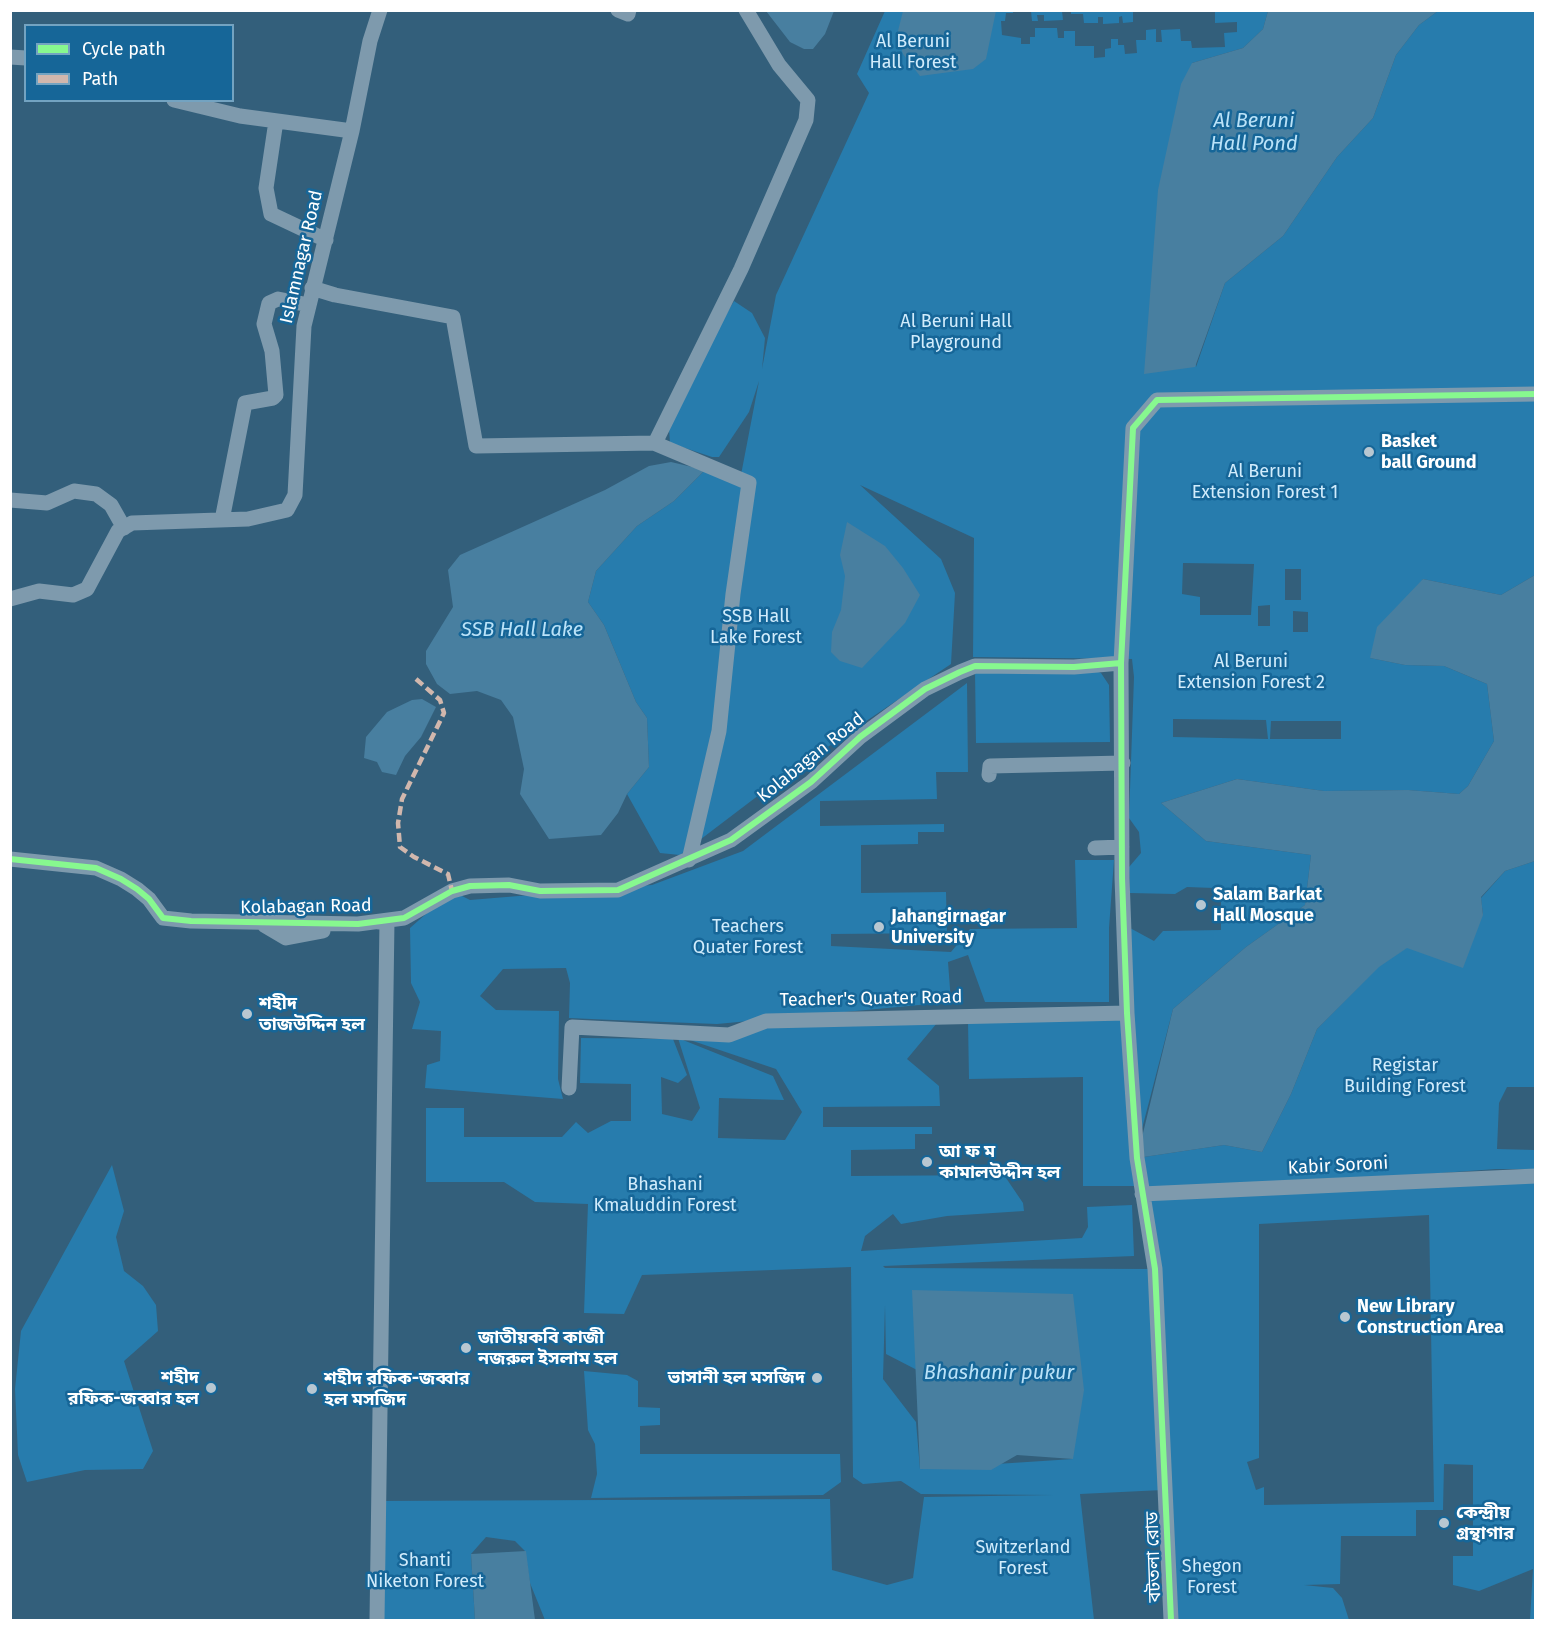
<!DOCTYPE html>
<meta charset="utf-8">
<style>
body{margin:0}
#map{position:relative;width:1546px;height:1631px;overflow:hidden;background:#335f7b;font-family:"Fira Sans",sans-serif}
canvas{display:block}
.frame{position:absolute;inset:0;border:12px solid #fff;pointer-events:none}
.legend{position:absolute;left:24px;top:24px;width:210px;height:78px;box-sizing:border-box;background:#166698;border:2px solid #73a3c1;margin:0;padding:8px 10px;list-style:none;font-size:18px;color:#fff}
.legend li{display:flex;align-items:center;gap:12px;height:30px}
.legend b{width:30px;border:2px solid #73a3c1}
</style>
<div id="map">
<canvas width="1546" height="1631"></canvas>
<div class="frame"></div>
<ul class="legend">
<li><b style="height:8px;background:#87f88f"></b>Cycle path</li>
<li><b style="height:8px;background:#d1b7ad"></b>Path</li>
</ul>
</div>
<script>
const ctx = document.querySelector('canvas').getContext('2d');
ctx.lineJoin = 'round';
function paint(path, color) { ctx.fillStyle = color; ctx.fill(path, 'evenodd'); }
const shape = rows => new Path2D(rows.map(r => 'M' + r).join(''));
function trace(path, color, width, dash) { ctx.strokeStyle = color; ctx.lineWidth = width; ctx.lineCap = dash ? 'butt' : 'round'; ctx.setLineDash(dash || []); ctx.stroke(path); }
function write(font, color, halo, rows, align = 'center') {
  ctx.font = font + ' "Fira Sans","Noto Sans Bengali",sans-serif'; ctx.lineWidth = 5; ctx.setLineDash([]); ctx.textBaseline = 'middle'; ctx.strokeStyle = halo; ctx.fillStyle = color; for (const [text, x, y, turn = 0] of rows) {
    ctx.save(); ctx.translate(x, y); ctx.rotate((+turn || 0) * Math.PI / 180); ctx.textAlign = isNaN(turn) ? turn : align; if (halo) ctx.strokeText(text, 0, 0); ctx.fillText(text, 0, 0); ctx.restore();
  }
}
const green = shape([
 [885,11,1013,11,1013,13,1006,13,1005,21,1001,21,1002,35,1021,38,1021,44,1030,44,1030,37,1035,37,1035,28,1057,28,1058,38,1064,38,1064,31,1075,31,1075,46,1094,46,1094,58,1105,57,1105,49,1111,48,1111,39,1118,39,1118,45,1124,45,1125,54,1137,53,1136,40,1146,40,1146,30,1156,29,1156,42,1162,42,1161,30,1180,29,1181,41,1191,41,1192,48,1225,47,1224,33,1237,32,1237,22,1215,23,1215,11,1268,11,1263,29,1243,48,1192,63,1196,367,1225,283,1283,236,1337,157,1373,118,1396,55,1419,25,1438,11,1535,11,1535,575,1501,595,1423,579,1370,658,1405,665,1444,666,1487,684,1494,741,1468,786,1459,794,1408,790,1324,791,1237,779,1161,803,1206,841,1311,855,1305,905,1246,947,1173,1009,1136,1152,1130,928,1154,941,1163,931,1221,930,1221,892,1214,888,1187,887,1175,894,1130,893,1129,867,1141,853,1139,832,1129,818,1134,677,1132,659,973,657,974,538,860,485,941,559,955,593,951,664,780,779,680,855,660,853,627,794,649,767,647,718,636,702,604,625,588,602,596,571,637,526,674,501,705,470,740,480,759,381,749,412,719,457,712,457,670,443,669,428,709,344,734,301,752,313,765,338,762,369,776,295,869,93,857,74],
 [1183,563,1254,564,1251,615,1200,615,1200,597,1182,594],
 [1285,569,1301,569,1301,600,1285,600],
 [1270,605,1270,626,1258,626,1258,606],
 [1293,611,1308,612,1308,632,1293,632],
 [1173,719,1266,720,1268,739,1173,737],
 [1341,721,1341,739,1270,739,1271,721],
 [1031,11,1062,11,1063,20,1044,21,1044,15,1037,15,1038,21,1032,21],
 [1071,11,1071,10,1143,11,1133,11,1133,22,1123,23,1122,16,1119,17,1119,23,1103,24,1103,17,1098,17,1098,23,1084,23,1083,14,1071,14],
 [1090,669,1101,673,1109,685,1110,742,976,743,975,671],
 [967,683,968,772,936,772,937,799,820,801,820,826,944,824,944,832,918,832,918,844,861,845,861,893,946,892,947,933,831,934,831,946,951,952,970,929,1077,928,1075,860,1114,860,1109,928,1109,1002,985,1002,968,955,948,962,951,1002,717,1024,613,1020,569,1018,570,983,566,968,503,969,480,996,496,1010,559,1011,558,1079,563,1099,425,1088,427,1065,440,1061,441,1031,412,1029,420,1002,411,983,410,928,452,891,470,900,652,885,743,851],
 [1535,861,1535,1087,1507,1087,1499,1103,1497,1149,1535,1150,1535,1169,1496,1169,1178,1192,1535,1176,1535,1620,1530,1620,1533,1569,1479,1591,1453,1585,1453,1556,1473,1556,1473,1465,1444,1464,1443,1510,1416,1510,1416,1536,1341,1536,1340,1584,1304,1585,1333,1588,1342,1598,1349,1620,1171,1620,1163,1490,1080,1494,1094,1620,545,1620,530,1583,525,1551,515,1541,486,1537,471,1554,475,1620,377,1620,377,1501,830,1499,832,1570,887,1585,913,1578,924,1497,1053,1495,921,1494,901,1481,863,1484,853,1477,851,1267,642,1275,624,1314,584,1313,588,1204,535,1202,504,1182,426,1182,426,1108,464,1108,464,1137,562,1137,576,1122,588,1133,611,1121,631,1121,631,1084,580,1083,581,1038,673,1039,687,1075,678,1083,661,1077,662,1114,692,1121,700,1108,678,1038,773,1076,784,1100,719,1098,718,1138,785,1140,802,1112,776,1069,684,1038,768,1026,937,1023,907,1059,939,1086,940,1106,823,1107,823,1127,932,1127,932,1134,915,1134,915,1149,851,1150,851,1176,1004,1175,1023,1203,1024,1211,947,1216,901,1224,893,1214,865,1236,861,1251,1082,1238,1088,1227,1087,1207,1132,1205,1134,1256,883,1266,885,1268,1154,1269,1137,1158,1224,1145,1262,1152,1291,1094,1317,1029,1379,966,1406,948,1483,915,1481,898,1505,871],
 [1429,1215,1434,1502,1264,1505,1264,1487,1256,1490,1247,1462,1259,1458,1259,1224],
 [913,1290,1073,1459,920,1469,916,1422,883,1379,885,1305,886,1354,917,1370],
 [1124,1018,1134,1186,1083,1186,1083,1077,969,1079,968,1022],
 [112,1165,124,1211,116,1237,124,1271,143,1286,156,1305,158,1331,124,1361,153,1451,143,1469,85,1470,27,1482,18,1455,15,1389,21,1331],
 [584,1371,627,1375,638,1381,638,1407,660,1408,660,1425,640,1426,640,1454,840,1454,841,1482,823,1495,591,1498,597,1474,595,1444,588,1430]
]);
const water = shape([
 [766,11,834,11,825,34,813,49,804,49,790,42],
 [903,11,996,11,986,59,973,69,920,76,903,54,897,35],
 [1268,11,1438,11,1419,25,1396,55,1373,118,1337,157,1283,236,1225,283,1195,367,1144,374,1158,190,1181,84,1192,63,1243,48,1263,29],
 [671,462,705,470,674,501,637,526,596,571,588,602,604,625,636,702,647,718,649,767,627,794,618,813,601,835,549,839,520,794,524,769,513,717,501,700,477,691,450,694,437,684,426,664,426,651,453,607,448,570,460,555,605,490,649,466],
 [847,522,885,546,903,568,920,595,905,623,862,668,840,661,831,652,832,632,841,610,845,576,840,555],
 [1535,575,1535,861,1505,871,1481,897,1483,915,1463,968,1407,948,1379,967,1317,1029,1291,1094,1262,1152,1224,1145,1137,1158,1173,1009,1246,947,1305,905,1311,855,1206,841,1161,803,1237,779,1324,791,1408,790,1459,794,1468,786,1494,741,1487,684,1444,666,1405,665,1370,658,1377,627,1423,579,1501,595],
 [422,699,436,707,421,737,405,756,396,775,382,772,377,762,364,758,366,737,387,712,412,700],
 [912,1290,1073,1294,1084,1390,1073,1459,1017,1455,991,1470,920,1469],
 [526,1551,535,1620,475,1620,471,1554]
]);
const minor = shape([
 [618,10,628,14,629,10],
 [10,57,26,58],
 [174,100,240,116,352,131],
 [276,121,266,188,271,214,326,240],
 [312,288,335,295,453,317,476,446,655,443,741,269,806,120,808,100,779,65,746,10],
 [654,443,749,483,733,594,719,731,689,860],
 [10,500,47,503,74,491,96,494,111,505,124,528],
 [222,520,245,403,273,398,276,395,272,351,264,324,269,303,278,299,309,305],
 [10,599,39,591,73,595,87,589,118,531,132,523,248,519,287,510,295,495,304,326,352,131,370,41,380,10],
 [989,775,990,766,1123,763],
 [1095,848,1122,847],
 [10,859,96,868,121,879,137,889,149,899,163,918,191,921,358,924,404,918,452,891,470,886,509,885,540,891,618,890,731,840,811,782,860,737,925,689,960,672,975,666,1074,667,1121,663],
 [264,925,286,938,323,931],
 [569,1088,572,1027,729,1035,766,1021,1127,1013],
 [1142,1194,1536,1176],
 [377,1620,387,921,379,922],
 [1171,1620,1155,1269,1137,1158,1127,1013,1122,878,1121,663,1133,428,1157,400,1536,394]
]);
const quiet = shape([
 [416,679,440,700,444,713,402,799,398,823,400,847,414,857,448,874,452,891]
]);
const cycleway = shape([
 [10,859,96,868,121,879,137,889,149,899,163,918,191,921,358,924,404,918,452,891,470,886,509,885,540,891,618,890,731,840,811,782,860,737,925,689,960,672,975,666,1074,667,1121,663],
 [1171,1620,1155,1269,1137,1158,1127,1013,1122,878,1121,663,1133,428,1157,400,1536,394]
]);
const markers = [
 [1369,452,6,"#b8c7d1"],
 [1201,905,6,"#b8c7d1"],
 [879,927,6,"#b8c7d1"],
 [247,1014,6,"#b8c7d1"],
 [927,1162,6,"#b8c7d1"],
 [1345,1317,6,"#b8c7d1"],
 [466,1348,6,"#b8c7d1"],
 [817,1378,6,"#b8c7d1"],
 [211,1388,6,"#b8c7d1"],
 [312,1389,6,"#b8c7d1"],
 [1444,1523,6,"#b8c7d1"]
];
const parkNames = [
 ["Al Beruni",913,42],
 ["Hall Forest",913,63],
 ["Al Beruni Hall",956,322],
 ["Playground",956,343],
 ["Al Beruni",1265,472],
 ["Extension Forest 1",1265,493],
 ["SSB Hall",756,617],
 ["Lake Forest",756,638],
 ["Al Beruni",1251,662],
 ["Extension Forest 2",1251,683],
 ["Teachers",748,927],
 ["Quater Forest",748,948],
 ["Registar",1405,1066],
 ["Building Forest",1405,1087],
 ["Bhashani",665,1185],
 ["Kmaluddin Forest",665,1206],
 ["Switzerland",1023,1548],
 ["Forest",1023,1569],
 ["Shanti",425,1561],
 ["Niketon Forest",425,1582],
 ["Shegon",1212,1567],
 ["Forest",1212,1588]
];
const streetNames = [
 ["Islamnagar Road",302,257,-77],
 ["Kolabagan Road",811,758,-39],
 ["Kolabagan Road",306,907,-1],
 ["Teacher's Quater Road",871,999,-1],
 ["Kabir Soroni",1338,1166,-3],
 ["বটতলা রোড",1154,1557,-92]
];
const poiNames = [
 ["Basket",1381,442],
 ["ball Ground",1381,463],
 ["Salam Barkat",1213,895],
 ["Hall Mosque",1213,916],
 ["Jahangirnagar",891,917],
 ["University",891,938],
 ["শহীদ",259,1004],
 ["তাজউদ্দিন হল",259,1025],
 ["আ ফ ম",939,1152],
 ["কামালউদ্দীন হল",939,1173],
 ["New Library",1357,1307],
 ["Construction Area",1357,1328],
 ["জাতীয়কবি কাজী",478,1338],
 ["নজরুল ইসলাম হল",478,1359],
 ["শহীদ",199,1378,"right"],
 ["রফিক-জব্বার হল",199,1399,"right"],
 ["ভাসানী হল মসজিদ",805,1378,"right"],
 ["শহীদ রফিক-জব্বার",324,1379],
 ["হল মসজিদ",324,1400],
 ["কেন্দ্রীয়",1456,1513],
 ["গ্রন্থাগার",1456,1534]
];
const waterNames = [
 ["Al Beruni",1254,121],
 ["Hall Pond",1254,144],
 ["SSB Hall Lake",522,630],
 ["Bhashanir pukur",999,1373]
];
paint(green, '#277cad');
paint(water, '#487fa0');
trace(minor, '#7e9aad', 15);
trace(quiet, '#d1b7ad', 4.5, [9, 4.5]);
trace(cycleway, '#87f88f', 6);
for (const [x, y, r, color] of markers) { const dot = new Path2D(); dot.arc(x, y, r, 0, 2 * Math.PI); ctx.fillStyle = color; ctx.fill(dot); trace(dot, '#166698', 2); }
write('18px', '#d1ecfc', '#166698', parkNames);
write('18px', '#fff', '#166698', streetNames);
write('bold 18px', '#fff', '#166698', poiNames, 'left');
write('italic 20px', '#bae2f8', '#166698', waterNames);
</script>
